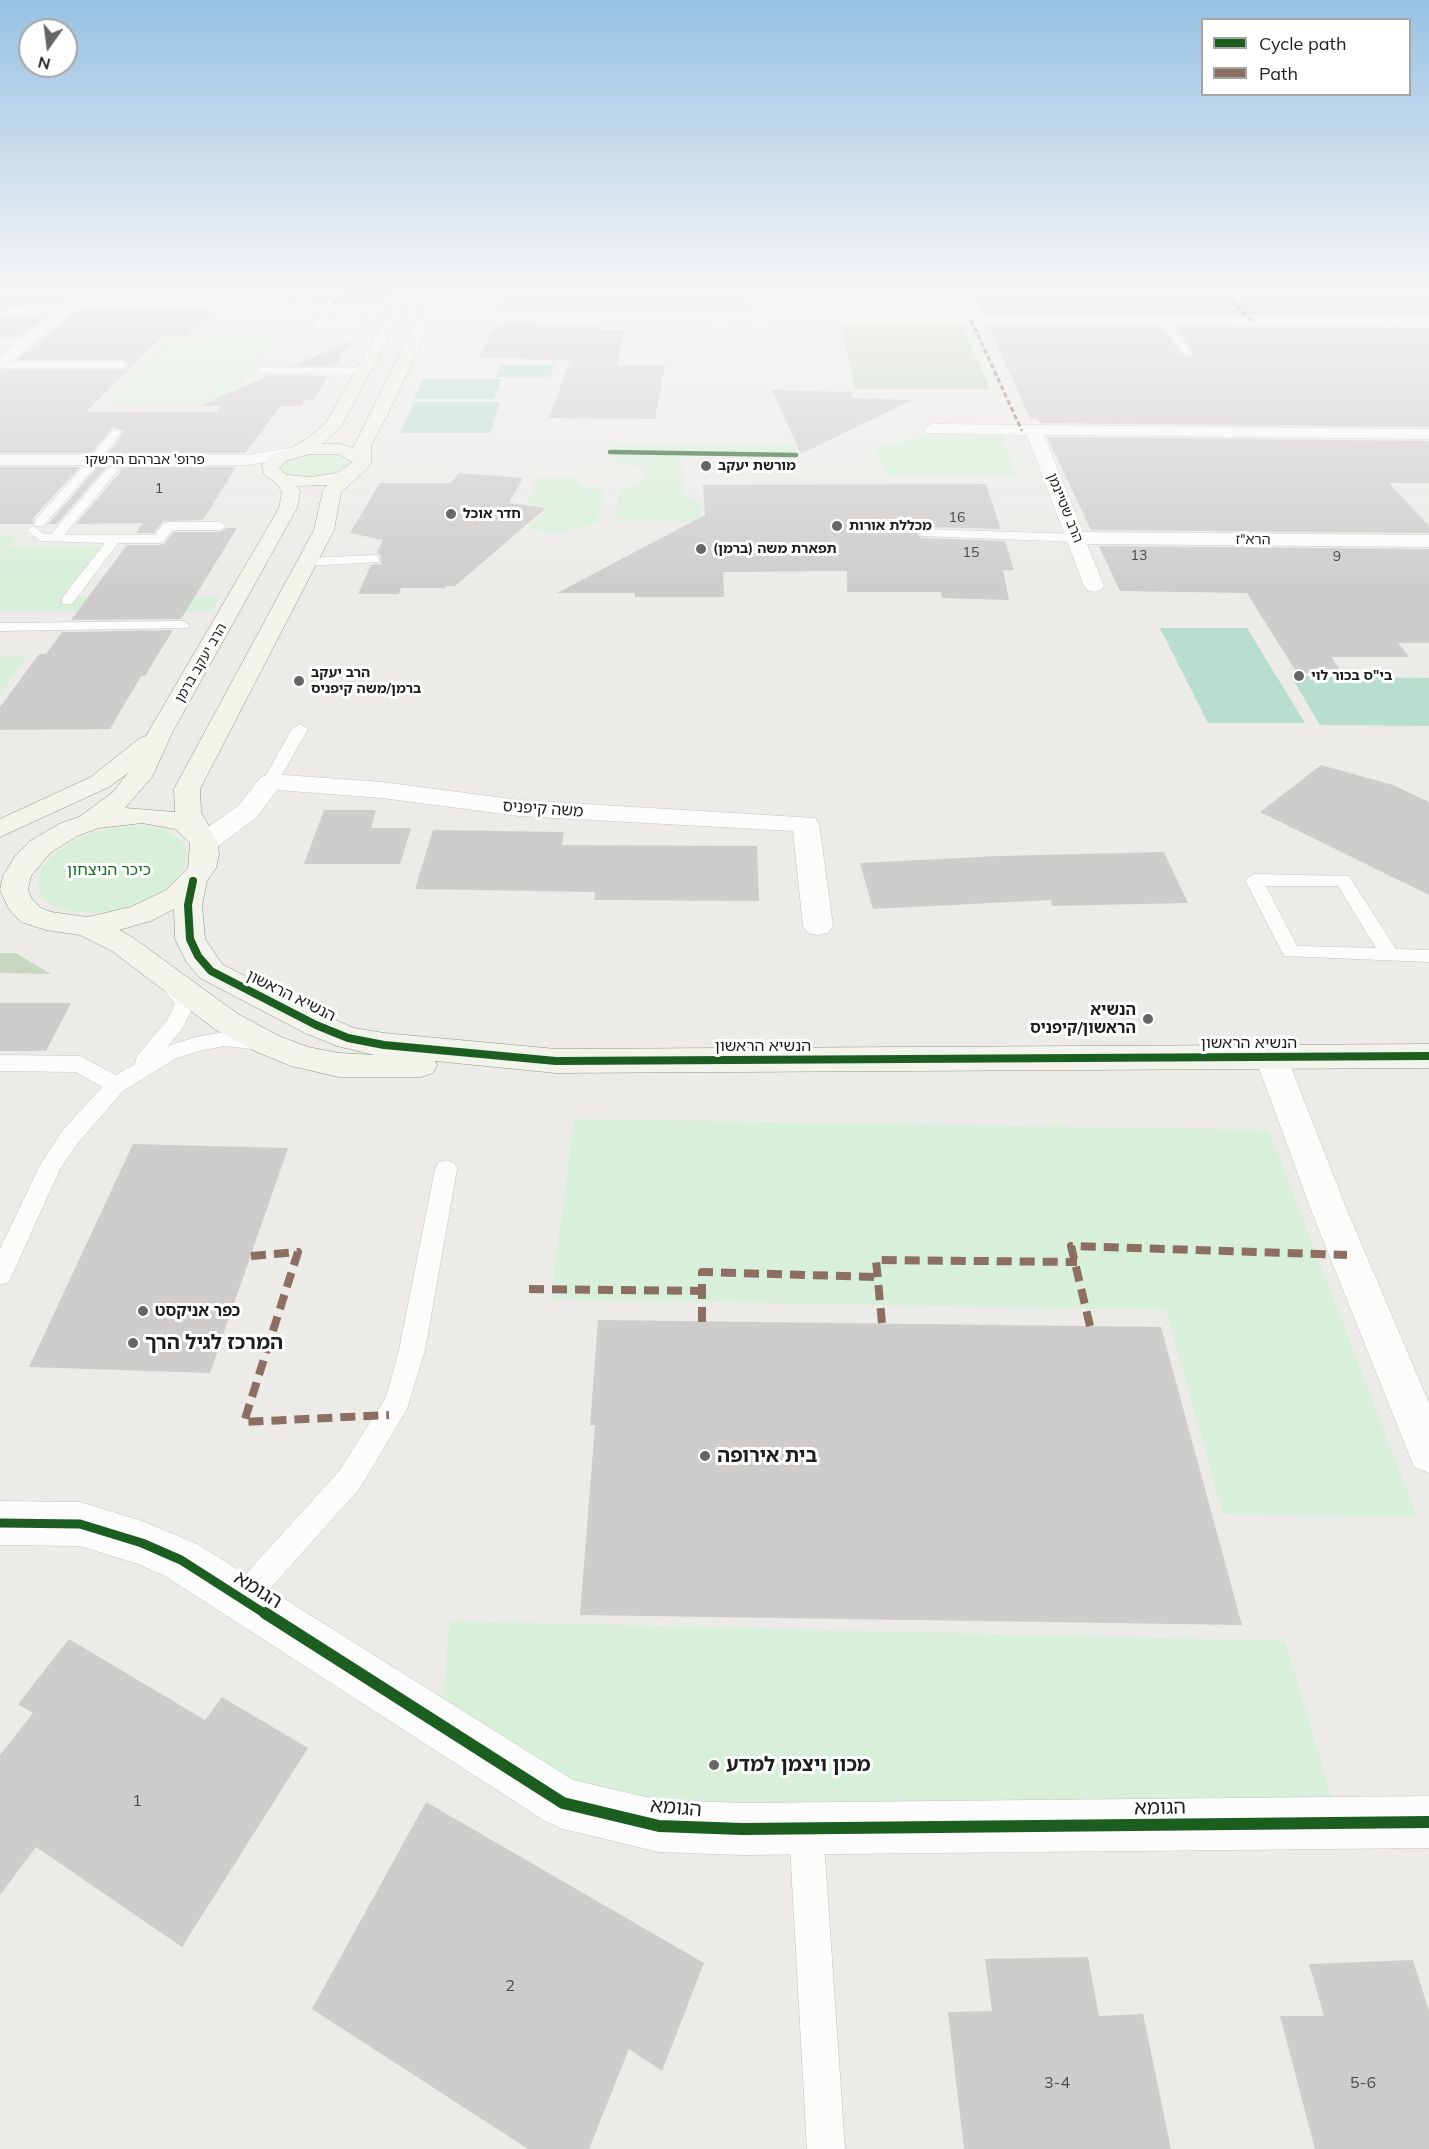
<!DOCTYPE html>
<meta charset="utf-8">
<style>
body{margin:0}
#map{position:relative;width:1429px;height:2149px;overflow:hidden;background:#ecebe8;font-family:Mulish,sans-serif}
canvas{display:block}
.legend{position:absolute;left:1201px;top:18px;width:210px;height:78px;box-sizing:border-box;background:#fff;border:2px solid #a5a5a5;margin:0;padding:8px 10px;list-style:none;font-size:18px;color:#1e1e1e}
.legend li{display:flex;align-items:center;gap:12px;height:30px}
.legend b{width:30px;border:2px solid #a5a5a5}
.north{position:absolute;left:18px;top:18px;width:60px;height:60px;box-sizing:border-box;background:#fff;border:2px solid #a5a5a5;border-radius:50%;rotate:194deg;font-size:16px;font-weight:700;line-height:24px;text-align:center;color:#1e1e1e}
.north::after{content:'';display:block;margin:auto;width:21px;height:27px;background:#666665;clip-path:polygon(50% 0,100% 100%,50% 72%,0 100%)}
</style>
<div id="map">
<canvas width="1429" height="2149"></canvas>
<ul class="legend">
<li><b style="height:8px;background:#1b5e20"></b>Cycle path</li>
<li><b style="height:8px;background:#8d6e63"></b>Path</li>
</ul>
<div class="north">N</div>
</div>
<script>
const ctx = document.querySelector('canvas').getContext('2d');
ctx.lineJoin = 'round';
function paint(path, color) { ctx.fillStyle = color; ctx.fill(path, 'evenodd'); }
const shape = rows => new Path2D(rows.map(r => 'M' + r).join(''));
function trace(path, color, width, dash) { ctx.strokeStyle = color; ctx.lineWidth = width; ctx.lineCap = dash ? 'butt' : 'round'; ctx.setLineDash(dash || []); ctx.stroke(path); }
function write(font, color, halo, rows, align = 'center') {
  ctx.font = font + ' Mulish,"Noto Sans Hebrew",sans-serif'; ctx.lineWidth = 6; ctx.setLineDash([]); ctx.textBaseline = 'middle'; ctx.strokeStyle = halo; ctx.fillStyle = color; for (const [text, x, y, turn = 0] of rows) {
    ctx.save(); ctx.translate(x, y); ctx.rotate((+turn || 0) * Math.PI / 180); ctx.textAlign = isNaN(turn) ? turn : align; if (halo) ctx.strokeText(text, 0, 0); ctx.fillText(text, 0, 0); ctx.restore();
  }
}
const grass = shape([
 [261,288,397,288,390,301,250,301]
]);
const forest = shape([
 [841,323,961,323,990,389,855,389],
 [0,953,16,953,51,974,0,973]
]);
const park = shape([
 [609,288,744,288,748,316,605,315],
 [212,332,250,333,270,343,228,403,110,404,170,340,204,339],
 [940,432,1002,434,1016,477,887,477,875,448],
 [615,444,690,444,690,453,613,452],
 [694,444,795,445,794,455,693,454],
 [334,450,353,460,352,465,338,473,315,478,287,476,277,468,288,456],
 [617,455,681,456,686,496,703,503,699,512,702,522,615,520,619,491,636,485,646,475,640,467,612,462],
 [572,477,585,487,606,490,597,523,555,534,528,527,549,507,527,504,536,479],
 [0,536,18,536,8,547,113,547,75,597,220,597,211,611,0,611],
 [0,657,26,657,0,695],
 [146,826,166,830,180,839,187,851,186,865,177,879,161,892,139,903,115,910,91,913,69,911,51,905,40,894,37,882,42,868,55,853,74,841,97,832,122,827],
 [574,1119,1269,1130,1417,1517,1223,1514,1166,1310,551,1299],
 [450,1621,1285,1641,1341,1829,608,1806,442,1705]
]);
const pitch = shape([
 [500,365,554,365,551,377,496,377],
 [423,379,501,379,494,399,414,399],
 [414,402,500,402,490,433,400,433],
 [1160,628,1247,628,1305,723,1208,723],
 [1291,676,1429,678,1429,726,1320,725]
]);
const building = shape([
 [0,288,80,288,60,305,6,306,0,310],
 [100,288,227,288,223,292,231,292,226,298,92,298],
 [514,288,606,288,602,311,502,311],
 [972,288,1142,288,1146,292,1206,294,1429,296,1429,316,983,314],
 [77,310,214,310,188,336,163,336,86,412,217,412,222,406,199,406,270,375,329,376,313,400,305,400,302,406,281,406,245,453,109,453,124,431,113,427,92,453,0,453,0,370,123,370,130,366,123,360,17,360],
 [0,312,6,316,48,315,21,337,0,337],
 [495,324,600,324,599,330,624,330,617,365,665,365,655,419,549,418,570,360,479,358],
 [989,326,1160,327,1185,357,1193,357,1193,351,1175,327,1429,328,1429,427,1040,423,1038,419,1030,419],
 [351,341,335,366,293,366,315,356],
 [772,390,851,392,852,398,912,400,801,454],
 [1047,437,1429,441,1429,483,1389,483,1429,526,1429,533,1091,530],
 [0,467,80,467,33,518,33,524,0,524],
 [94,467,106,467,57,524,48,524,95,470],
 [120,467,236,467,203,520,163,521,154,533,136,533,143,523,76,524,121,471],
 [459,473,523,478,509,503,546,508,455,586,446,586,445,588,401,588,399,594,358,594,371,565,381,564,381,555,377,553,383,540,350,533,380,483,450,483],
 [986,484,1001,529,925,527,917,534,921,538,1005,541,1014,570,1003,570,1009,600,942,598,941,592,847,592,847,571,723,572,724,597,635,597,635,593,557,593,705,515,703,485],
 [227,528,237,528,181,619,71,620,127,545,160,545,165,543,173,532,220,532],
 [1099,546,1429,549,1429,643,1398,643,1409,657,1331,657,1342,673,1297,673,1247,593,1120,591],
 [173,630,145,676,141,676,110,729,0,730,0,707,39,654,46,654,62,632],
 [1321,765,1393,785,1429,802,1429,895,1260,812],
 [324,810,376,810,371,828,411,828,400,864,304,864],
 [433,830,564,832,562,845,757,846,759,901,594,900,595,892,415,889],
 [1164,852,1188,903,1052,906,1051,900,873,909,860,863,998,856],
 [0,1003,71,1003,46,1051,0,1051],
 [133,1144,288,1148,210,1373,29,1367],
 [598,1320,1161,1327,1242,1625,580,1615,595,1425,590,1425],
 [69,1639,205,1720,222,1697,308,1748,182,1947,36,1847,0,1895,0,1755,33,1713,18,1704],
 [426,1802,704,1963,662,2071,629,2049,589,2149,528,2149,312,2009],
 [1088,1957,1099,2016,1143,2014,1171,2149,964,2149,948,2012,992,2011,985,1959],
 [1413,1960,1429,2011,1429,2149,1315,2149,1280,2016,1324,2016,1309,1964]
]);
const lane = shape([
 [238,288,247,288,231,306,225,306,225,302,238,288],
 [259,301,337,302,323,324,346,324,359,303,366,305,352,329,317,330,313,327,328,307,256,306,259,301],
 [66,307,69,312,6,314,2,311,6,308,66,307],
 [1160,319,1166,319,1191,351,1191,355,1185,355,1160,323,1160,319],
 [0,339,27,339,32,342,27,345,0,345,0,339],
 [0,362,123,362,128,365,123,368,0,368,0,362],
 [262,368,365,368,370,371,365,374,259,373,257,371,262,368],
 [113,429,122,431,99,462,91,462,89,460,113,429],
 [113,466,119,469,117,471,64,535,155,535,164,523,168,522,220,522,226,526,220,530,172,530,163,542,159,543,118,543,72,604,62,604,62,598,105,543,40,541,27,530,33,526,44,534,51,534,109,467,113,466],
 [83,467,93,469,43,526,35,526,35,520,83,467],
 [925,529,1077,534,1083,538,1077,542,921,536,919,533,925,529],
 [375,555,379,556,379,562,307,566,301,562,307,558,375,555],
 [183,621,190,625,188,628,0,631,0,623,183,621],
 [300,724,308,729,278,782,276,785,264,785,262,782,292,729,300,724],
 [1254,874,1349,876,1396,949,1429,950,1429,962,1284,956,1245,880,1254,874],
 [1266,886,1338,886,1376,948,1297,946,1266,886],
 [169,976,176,978,195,1003,182,1029,168,1046,196,1037,224,1032,261,1036,268,1038,271,1043,268,1048,261,1050,224,1046,199,1051,175,1059,123,1091,78,1143,60,1169,9,1282,0,1285,0,1249,40,1165,62,1131,102,1087,76,1072,0,1071,0,1055,80,1056,116,1075,135,1064,137,1056,167,1020,175,1004,159,983,162,978,169,976],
 [446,1160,454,1163,457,1169,425,1350,407,1409,360,1488,252,1609,242,1614,232,1609,227,1599,232,1589,340,1470,386,1397,399,1350,435,1169,438,1163,446,1160],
 [806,1811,818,1816,823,1828,845,2149,807,2149,789,1828,794,1816,806,1811]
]);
const street = shape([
 [84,288,98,289,86,300,259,300,266,304,259,308,76,308,5,367,0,368,0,357,84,288],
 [749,288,763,288,768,315,1429,318,1429,326,768,323,762,325,756,323,427,321,420,317,427,313,754,314,749,288],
 [932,424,1429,429,1429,439,1044,435,1083,532,1429,535,1429,547,1087,544,1104,586,1101,590,1094,592,1087,590,1084,586,1027,435,926,433,924,429,932,424],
 [289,448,298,453,295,457,247,465,0,465,0,455,247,455,289,448],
 [270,774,382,782,519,800,815,818,819,824,833,926,828,933,818,935,808,933,803,926,793,831,519,816,382,798,277,790,256,818,214,849,204,851,194,849,190,843,194,837,238,806,261,777,270,774],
 [1271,1045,1283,1049,1287,1057,1347,1210,1429,1403,1429,1473,1414,1467,1311,1210,1255,1057,1259,1049,1271,1045],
 [0,1501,80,1502,142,1521,197,1544,573,1780,659,1800,742,1803,1429,1796,1429,1848,742,1855,659,1852,563,1829,545,1821,165,1576,138,1564,80,1546,0,1545,0,1501]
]);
const secondary = shape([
 [402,288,416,288,341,426,322,444,341,444,353,448,433,288,447,288,387,416,371,445,371,462,368,468,341,492,334,530,200,789,201,812,218,843,219,855,216,868,207,881,202,905,205,939,222,964,290,1000,354,1028,384,1033,556,1049,1429,1044,1429,1068,556,1073,435,1061,437,1065,433,1073,421,1077,339,1077,291,1066,257,1052,216,1030,112,951,80,935,46,930,21,922,9,909,0,890,3,876,16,855,30,841,59,824,79,817,113,792,128,773,109,787,0,837,0,819,91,777,140,738,146,736,279,508,282,492,277,484,264,474,262,465,274,453,290,449,308,438,326,423,402,288],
 [309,454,338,454,353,462,336,473,311,477,287,475,279,469,286,461,309,454],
 [327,485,323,490,314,530,174,789,175,812,125,808,152,777,173,731,297,508,300,492,297,486,327,485],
 [142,823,175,829,190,843,188,868,166,890,131,907,87,917,51,912,41,908,32,899,28,890,31,876,50,853,77,836,99,828,142,823],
 [174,909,175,939,187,963,200,978,305,1033,337,1046,375,1055,339,1053,308,1047,279,1036,238,1014,132,937,119,930,151,921,174,909]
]);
const quietFar1 = shape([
 [334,304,340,295,405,295],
 [971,320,1022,431],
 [1252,321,1220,289,1259,289]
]);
const quiet = shape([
 [251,1256,298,1252,244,1422,389,1415],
 [529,1289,702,1291],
 [702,1322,702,1272,877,1277],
 [882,1323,876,1260,1077,1262],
 [1090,1326,1071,1246,1347,1255]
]);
const cyclewayFar3 = shape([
 [610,452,796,455]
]);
const cyclewayFar2 = shape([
 [193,881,188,905,190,939,198,956,211,971,316,1025,348,1038,384,1045,556,1061,1429,1056]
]);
const cyclewayFar1 = shape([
 [0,1523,80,1524,142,1543,181,1560,267,1615]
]);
const cycleway = shape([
 [265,1613,563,1803,659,1826,742,1829,1429,1822]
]);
const markers = [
 [706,466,6,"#666665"],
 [451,514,6,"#666665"],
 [837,526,6,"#666665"],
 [701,549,6,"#666665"],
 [1299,676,6,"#666665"],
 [299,681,6,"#666665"],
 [1148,1019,6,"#666665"],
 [143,1311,6,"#666665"],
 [133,1343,6,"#666665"],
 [705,1456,6,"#666665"],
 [714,1765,6,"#666665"]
];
const farStreetnames = [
 ["פרופ' אברהם הרשקו",145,460],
 ["הרב שטיינמן",1065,508,68],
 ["הרא\"ז",1253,540,1],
 ["הרב יעקב ברמן",201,663,-60]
];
const farPoinames = [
 ["מורשת יעקב",718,466],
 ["חדר אוכל",463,514],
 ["מכללת אורות",849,526],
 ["תפארת משה (ברמן)",713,549],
 ["הרב יעקב",311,673],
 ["ברמן/משה קיפניס",311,689],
 ["בי\"ס בכור לוי",1311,676]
];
const numberNames = [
 ["1",159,489],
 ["16",957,518],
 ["15",971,553],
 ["13",1139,556],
 ["9",1337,557]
];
const streetNames = [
 ["משה קיפניס",543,809,4],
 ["הנשיא הראשון",291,996,26],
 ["הנשיא הראשון",1249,1043],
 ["הנשיא הראשון",763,1046]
];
const parkNames = [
 ["כיכר הניצחון",109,870]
];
const poiNames = [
 ["הנשיא",1136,1010],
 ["הראשון/קיפניס",1136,1028],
 ["כפר אניקסט",155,1311,"left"]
];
const nearNumbernames = [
 ["1",137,1801],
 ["2",510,1986],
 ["3-4",1057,2083],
 ["5-6",1363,2083]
];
const nearPoinames = [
 ["המרכז לגיל הרך",145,1343],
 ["בית אירופה",717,1456],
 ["מכון ויצמן למדע",726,1765]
];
const nearStreetnames = [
 ["הגומא",258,1590,32],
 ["הגומא",676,1808,5],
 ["הגומא",1160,1808,-1]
];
paint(grass, '#d8e6ca');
paint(forest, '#c8d8c0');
paint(park, '#d8efd9');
paint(pitch, '#b8decf');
paint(building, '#cfcdcb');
trace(lane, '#c3c3c2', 1);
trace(street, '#c3c3c2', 1);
trace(secondary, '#929482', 1);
paint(lane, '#fcfcfc');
paint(street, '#fcfcfc');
paint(secondary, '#f2f3eb');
trace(quietFar1, '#8d6e63', 3, [5, 3]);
trace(quiet, '#8d6e63', 8, [15, 8]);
trace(cyclewayFar3, '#1b5e20', 4.5);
trace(cyclewayFar2, '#1b5e20', 8);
trace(cyclewayFar1, '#1b5e20', 9);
trace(cycleway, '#1b5e20', 12);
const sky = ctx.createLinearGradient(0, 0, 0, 589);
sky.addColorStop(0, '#97c1e3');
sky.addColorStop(0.49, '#f6f6f5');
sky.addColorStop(1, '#f6f6f500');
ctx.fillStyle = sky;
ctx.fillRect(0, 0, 1429, 589);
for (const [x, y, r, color] of markers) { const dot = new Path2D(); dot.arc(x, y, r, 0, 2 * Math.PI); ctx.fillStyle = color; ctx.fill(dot); trace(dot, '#fff', 2); }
write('14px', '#1e1e1e', '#fff', farStreetnames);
write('bold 14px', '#1e1e1e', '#fff', farPoinames, 'left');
write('14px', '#4a4a49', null, numberNames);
write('16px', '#1e1e1e', '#fff', streetNames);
write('16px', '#197024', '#fff', parkNames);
write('bold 16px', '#1e1e1e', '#fff', poiNames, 'right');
write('16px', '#4a4a49', null, nearNumbernames);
write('bold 20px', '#1e1e1e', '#fff', nearPoinames, 'left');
write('20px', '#1e1e1e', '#fff', nearStreetnames);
</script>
